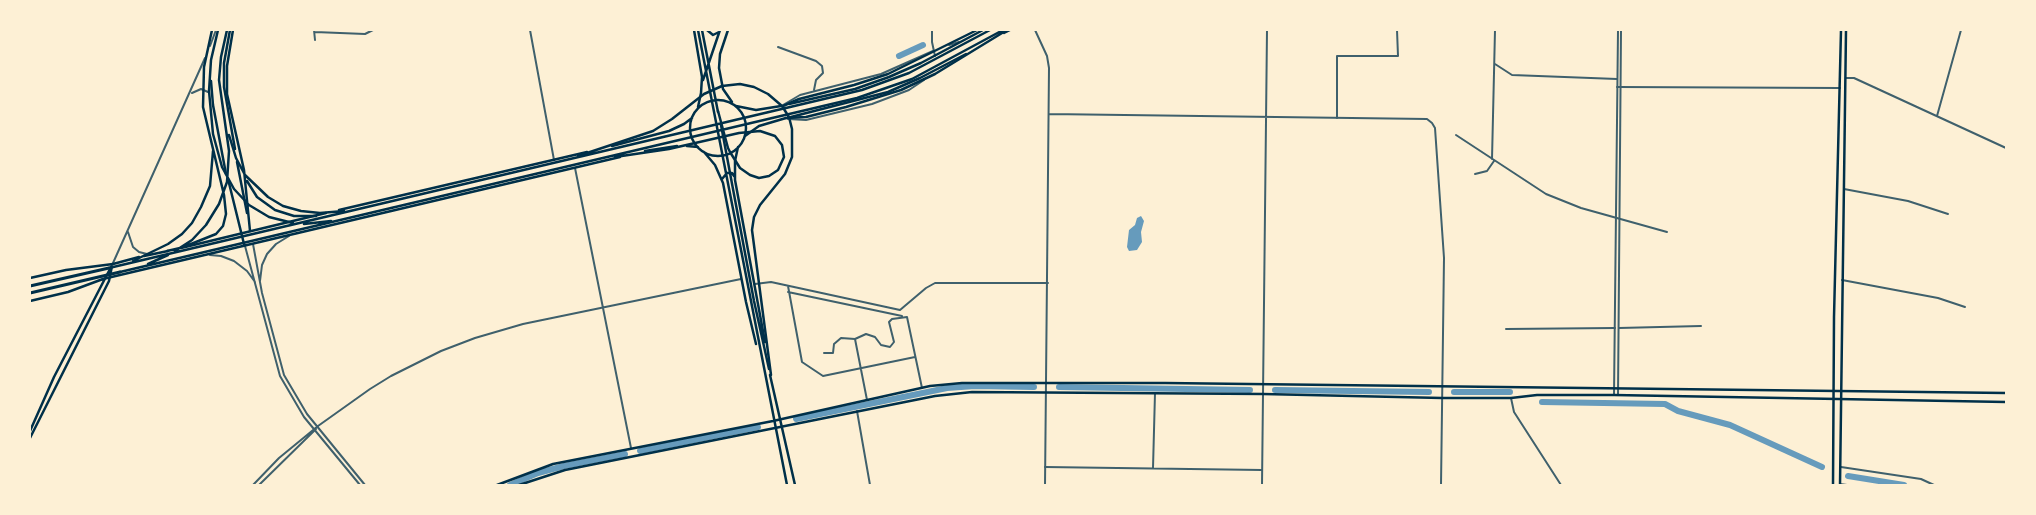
<!DOCTYPE html>
<style>
body{margin:0}
#map{position:relative;width:2036px;height:515px;overflow:hidden;background:#fdf0d5;font-family:Signika,sans-serif}
canvas{display:block}
.frame{position:absolute;inset:0;border:31px solid #fdf0d5;pointer-events:none}
</style>
<div id="map">
<canvas width="2036" height="515"></canvas>
<div class="frame"></div>
</div>
<script>
const ctx = document.querySelector('canvas').getContext('2d');
ctx.lineJoin = 'round';
function paint(path, color) { ctx.fillStyle = color; ctx.fill(path, 'evenodd'); }
const shape = rows => new Path2D(rows.map(r => 'M' + r).join(''));
function trace(path, color, width, dash) { ctx.strokeStyle = color; ctx.lineWidth = width; ctx.lineCap = dash ? 'butt' : 'round'; ctx.setLineDash(dash || []); ctx.stroke(path); }
const water = shape([
 [1141,216,1144,221,1141,232,1142,242,1137,250,1129,251,1127,247,1129,230,1135,225,1137,218]
]);
const river = shape([
 [899,56,923,45],
 [1059,387,1250,390],
 [1275,390,1429,392],
 [1454,392,1510,392],
 [1542,402,1665,404,1678,411,1730,425,1822,467],
 [796,419,947,388,975,386,1034,387],
 [640,451,758,427],
 [1848,476,1904,485],
 [510,485,538,473,564,466,625,454]
]);
const minor = shape([
 [314,30,315,40],
 [530,30,554,160],
 [932,30,932,42,935,56],
 [315,32,365,34,373,30],
 [949,45,959,42],
 [778,47,816,61,822,66,823,73,816,80,814,90],
 [1495,64,1512,75,1617,79],
 [1846,78,1854,78,2006,148],
 [1617,87,1840,88],
 [783,105,800,95,881,74,933,51],
 [1937,116,1961,30],
 [1337,118,1337,56,1398,56,1397,30],
 [788,119,806,120,872,104,909,90,924,80],
 [1456,135,1546,194,1581,208,1667,232],
 [1492,159,1495,30],
 [575,168,631,448],
 [1475,174,1487,171,1494,161],
 [1844,189,1908,201,1948,214],
 [1842,280,1938,298,1965,307],
 [755,284,771,282,900,310,926,288,935,283,1048,283],
 [788,286,802,362,823,376,915,357],
 [788,292,902,316],
 [1619,328,1701,326],
 [1506,329,1615,328],
 [855,339,867,400],
 [824,353,833,353,834,344,841,338,855,339,866,334,875,337,881,345,890,347,894,342,889,322,892,319,907,317,922,388],
 [1511,398,1514,412,1561,485],
 [857,411,870,485],
 [318,426,370,389,391,376,441,351,475,338,523,324,741,279],
 [1045,467,1262,470],
 [1841,467,1921,479,1934,485],
 [1153,468,1155,393],
 [1840,484,1847,485],
 [1949,485,1961,485]
]);
const tertiary = shape([
 [1035,30,1047,56,1049,68,1045,485],
 [210,46,216,30],
 [192,93,201,89,208,92],
 [1049,114,1427,119,1432,123,1435,128,1444,258,1441,485],
 [128,232,133,247,139,252,147,254],
 [253,244,262,293,284,375,307,414,365,485],
 [245,246,280,376,304,417,360,485],
 [210,255,221,256,234,261,247,271,255,282],
 [113,263,205,58],
 [260,281,262,265,267,254,276,244,289,236],
 [1614,395,1618,30],
 [1618,395,1621,30],
 [253,485,279,458,318,426],
 [259,485,316,429],
 [1262,485,1267,30]
]);
const secondary = shape([
 [30,278,66,270,113,264],
 [30,301,68,292,103,279],
 [30,431,54,377,111,267],
 [30,438,109,281,112,266],
 [497,485,553,464,773,421,930,386,962,383,1165,383,2006,393],
 [519,485,565,470,935,396,972,392,1263,394,1442,398,1511,398,1537,395,1614,395,2006,402]
]);
const primary = shape([
 [230,30,224,63,224,87,235,149],
 [694,30,702,77,701,93,698,107],
 [698,30,787,485],
 [702,30,718,112],
 [707,30,713,35,719,32],
 [728,30,720,54,719,68,723,89,732,102],
 [1004,33,1010,30],
 [703,80,720,30],
 [211,81,213,105,226,174],
 '690 128a28 28 0 1 1 56 0a28 28 0 1 1-56 0Z',
 [789,104,855,89,889,77,921,63,983,30],
 [736,106,756,110,781,106],
 [791,117,888,92,920,78,966,54],
 [721,125,754,301,769,369],
 [745,136,759,126,786,118],
 [612,146,669,131,684,124,692,118],
 [687,146,698,147],
 [738,147,735,161,735,180,765,342],
 [645,151,677,146],
 [704,152,715,165,723,183,746,302,756,344],
 [237,162,247,213],
 [228,179,244,244],
 [722,179,727,173,732,173,734,176],
 [339,210,587,152],
 [181,248,326,213],
 [144,256,168,251],
 [113,264,139,257],
 [103,279,620,157],
 [770,375,795,485],
 [1833,485,1834,317,1841,30],
 [1840,485,1846,30]
]);
const trunk = shape([
 [218,30,211,60,209,91,213,134,222,167,234,189,249,205,269,217,293,223],
 [233,30,227,66,227,94,244,170,250,231],
 [783,106,799,99,854,85,888,74,977,30],
 [786,118,806,117,846,107,901,90,935,74,1007,30],
 [229,135,236,158,245,175,268,197,283,206,301,211,320,213,344,211],
 [578,156,653,131,672,119,704,94,722,86,740,84,754,87,768,94,782,106,789,117,792,129,792,157,785,174,760,205,754,217,752,230,771,375],
 [615,157,669,149,682,146,739,133,760,131,775,136,782,145,784,157,778,170,769,176,759,178,750,175,740,168,730,152,728,148,718,111],
 [247,181,257,197,275,210,294,216,316,216],
 [304,224,331,221],
 [186,246,216,234,223,226,226,214,224,195,203,107,204,67,212,30],
 [167,251,180,248],
 [175,251,192,240,206,225,219,204,227,182,229,151,219,80,221,57,227,30],
 [133,261,168,244,182,234,192,223,201,207,210,186,213,151],
 [148,264,168,255],
 [109,268,862,90,909,73,990,30],
 [120,272,857,98,912,79,1003,30]
]);
const motorway = shape([
 [30,286,109,268],
 [30,293,120,272]
]);
paint(water, '#669bbc');
trace(river, '#669bbc', 6);
trace(minor, '#3f606c', 2);
trace(tertiary, '#3f606c', 2);
trace(secondary, '#003049', 2.5);
trace(primary, '#003049', 2.5);
trace(trunk, '#003049', 2.5);
trace(motorway, '#003049', 3);
</script>
